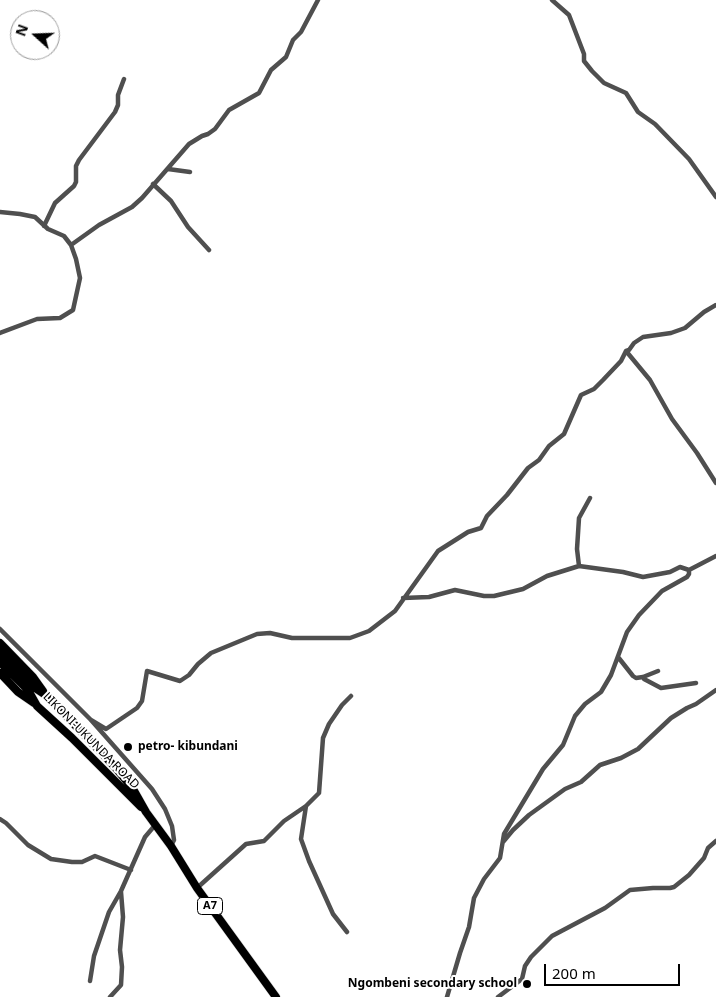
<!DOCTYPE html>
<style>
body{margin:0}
#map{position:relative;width:716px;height:997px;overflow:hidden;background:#fff;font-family:"Noto Sans",sans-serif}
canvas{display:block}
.north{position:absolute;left:10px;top:10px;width:50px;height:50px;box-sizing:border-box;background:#fff;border:1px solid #999;border-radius:50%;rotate:290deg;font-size:14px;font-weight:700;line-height:20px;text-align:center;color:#000}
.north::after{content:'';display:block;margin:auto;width:18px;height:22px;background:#000;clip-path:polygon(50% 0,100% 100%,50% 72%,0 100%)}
.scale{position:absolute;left:544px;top:964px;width:136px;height:22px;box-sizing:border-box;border:2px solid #000;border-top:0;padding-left:6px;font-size:15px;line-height:18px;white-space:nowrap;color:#000;-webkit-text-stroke:4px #fff;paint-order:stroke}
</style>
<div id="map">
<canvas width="716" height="997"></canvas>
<div class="north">N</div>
<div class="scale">200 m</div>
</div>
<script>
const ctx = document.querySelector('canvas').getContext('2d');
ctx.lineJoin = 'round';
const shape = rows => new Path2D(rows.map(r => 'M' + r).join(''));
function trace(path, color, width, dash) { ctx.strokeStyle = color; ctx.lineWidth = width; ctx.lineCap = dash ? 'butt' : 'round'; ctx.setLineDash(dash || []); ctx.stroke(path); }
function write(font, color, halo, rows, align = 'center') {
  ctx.font = font + ' "Noto Sans",sans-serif'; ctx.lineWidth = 4; ctx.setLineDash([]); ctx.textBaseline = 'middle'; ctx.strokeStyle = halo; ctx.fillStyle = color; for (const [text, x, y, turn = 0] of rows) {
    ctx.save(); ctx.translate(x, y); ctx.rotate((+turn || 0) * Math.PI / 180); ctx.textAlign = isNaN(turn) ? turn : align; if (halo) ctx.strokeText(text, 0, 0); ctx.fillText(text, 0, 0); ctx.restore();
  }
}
const minor = shape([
 [552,0,569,15,584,54,584,61,592,71,604,83,626,93,638,112,655,124,689,159,716,197],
 [168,169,190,172],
 [153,184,171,201,188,227,209,250],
 [0,212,20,214,35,217,48,229,64,236,71,245,76,259,80,278,73,310,60,318,37,319,0,333],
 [44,226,55,203,74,186,76,182,76,166,79,160,115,112,118,105,118,95,124,79],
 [71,245,99,225,132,207,142,198,189,144,202,136,208,134,215,129,229,110,259,93,271,70,286,57,293,40,301,32,318,0],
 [626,351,650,380,672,419,697,453,716,483],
 [590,498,579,518,577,549,579,566,623,572,643,577,670,572,680,567,689,570],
 [403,598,429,597,455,590,484,596,494,596,523,589,547,576,579,566],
 [0,629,91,720,152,789,165,809,172,826,174,840,171,846],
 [618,657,633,676,636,678,643,677,658,671],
 [643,677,644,679,661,688,696,683],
 [91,720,106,729,137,708,142,701,147,671,180,681,189,675,198,664,211,653,257,634,270,633,292,638,350,638,369,631,395,611,438,551,468,532,481,528,487,516,507,495,528,468,539,460,549,446,564,434,581,395,594,389,603,380,621,361,626,351,629,350,634,343,643,337,671,333,685,328,704,312,716,305],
 [306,806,301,839,309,861,333,914,347,932],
 [0,819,6,823,28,845,51,859,72,862,82,862,95,856,131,870],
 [503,842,513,830,529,815,565,789,581,782,600,765,621,758,638,749,671,718,687,708,696,704,716,690],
 [197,888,246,844,264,841,284,821,306,806,319,793,323,738,329,724,342,705,351,696],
 [90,981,94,956,109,912,121,891,145,837,156,824],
 [110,997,121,985,122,967,120,950,123,917,121,892],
 [447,997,460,953,469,927,474,898,484,879,500,858,504,834,543,769,563,745,575,716,585,704,601,692,611,675,627,632,639,615,662,591,687,577,689,574,689,570,716,556],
 [498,997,522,979,525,966,531,957,552,936,605,908,630,890,653,888,670,888,674,887,689,875,704,858,708,848,716,841]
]);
const trunk = shape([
 [0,643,33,677,43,691],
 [0,653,32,686,47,696,115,767,133,789,146,812,171,846,197,888,276,997],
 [0,662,28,690,37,706,72,738,141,807],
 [0,673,18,692,34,703]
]);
const markers = [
 [128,747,5,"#000"],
 [527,984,5,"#000"]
];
const shields = [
 [210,906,25]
];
const shieldNames = [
 ["A7",210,906]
];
const streetNames = [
 ["LIKONI-UKUNDA ROAD",91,741,45]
];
const poiNames = [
 ["petro- kibundani",138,747],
 ["Ngombeni secondary school",517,984,"right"]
];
trace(trunk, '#dbdbdb', 9);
trace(minor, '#4f4f4f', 4.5);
trace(trunk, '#000', 8);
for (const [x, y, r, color] of markers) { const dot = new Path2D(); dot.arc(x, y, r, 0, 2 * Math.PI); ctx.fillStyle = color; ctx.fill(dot); trace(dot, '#fff', 2); }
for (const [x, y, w] of shields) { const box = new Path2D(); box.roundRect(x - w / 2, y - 8.5, w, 17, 4); ctx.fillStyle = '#fff'; ctx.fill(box); trace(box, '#000', 1); }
write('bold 11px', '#000', null, shieldNames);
write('12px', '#000', '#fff', streetNames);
write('bold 12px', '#000', '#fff', poiNames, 'left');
</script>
